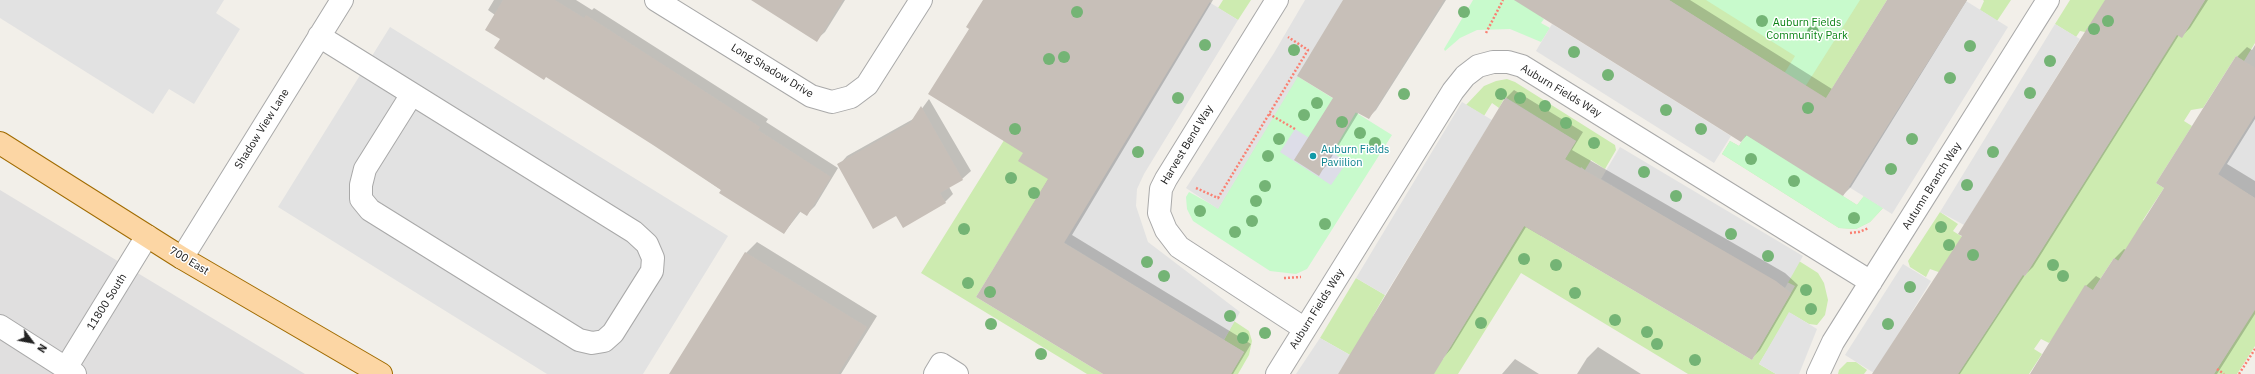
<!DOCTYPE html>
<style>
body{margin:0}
#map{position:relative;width:2255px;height:374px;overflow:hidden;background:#f2efe9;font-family:"IBM Plex Sans",sans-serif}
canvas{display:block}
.north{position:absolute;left:12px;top:322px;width:40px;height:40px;-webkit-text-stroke:3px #fff;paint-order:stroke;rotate:122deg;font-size:11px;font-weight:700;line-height:16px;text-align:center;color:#222}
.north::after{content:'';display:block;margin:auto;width:14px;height:18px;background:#222;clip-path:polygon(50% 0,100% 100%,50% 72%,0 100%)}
</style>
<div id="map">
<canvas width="2255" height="374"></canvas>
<div class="north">N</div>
</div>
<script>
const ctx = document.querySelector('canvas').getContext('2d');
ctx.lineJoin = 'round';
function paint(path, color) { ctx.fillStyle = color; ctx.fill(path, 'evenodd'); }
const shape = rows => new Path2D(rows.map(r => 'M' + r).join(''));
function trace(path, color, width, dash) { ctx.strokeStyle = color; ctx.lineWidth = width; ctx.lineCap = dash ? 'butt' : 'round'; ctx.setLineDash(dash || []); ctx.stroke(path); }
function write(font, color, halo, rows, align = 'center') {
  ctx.font = font + ' "IBM Plex Sans",sans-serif'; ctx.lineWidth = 3; ctx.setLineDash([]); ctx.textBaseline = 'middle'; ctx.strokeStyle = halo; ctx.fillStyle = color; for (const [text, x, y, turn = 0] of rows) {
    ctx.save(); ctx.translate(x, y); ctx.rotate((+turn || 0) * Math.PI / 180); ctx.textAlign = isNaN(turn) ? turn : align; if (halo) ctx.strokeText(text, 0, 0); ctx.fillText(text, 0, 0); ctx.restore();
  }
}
const residential = shape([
 [0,190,305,374,0,374]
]);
const grass = shape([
 [1223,0,1251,0,1238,20,1218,8],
 [1669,0,1887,0,1787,161,1857,205,1864,196,1883,208,1870,222,1856,229,1839,228,1722,154,1730,141,1739,146,1785,73],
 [1983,0,2011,0,1997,21,1980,10,1984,1],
 [2070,0,2122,0,2182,37,2205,0,2255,0,2255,43,2244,61,2236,56,2203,108,2191,110,2184,121,2192,126,2156,183,2164,188,2143,220,2255,291,2255,346,2237,374,2214,374,2237,337,2114,258,2093,290,2049,343,2041,339,2034,349,2042,354,2029,374,1958,374,2006,301,1986,289,1930,269,1926,277,1910,267,1908,261,1940,212,1958,224,1953,231,2025,276,2152,75,2085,32,2080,31,2076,37,2055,24],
 [1063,46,1081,199,1024,219,976,297,1103,374,1087,374,921,273],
 [1507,79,1515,82,1615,145,1616,150,1605,169,1591,160,1585,170,1581,167,1541,236,1752,360,1795,286,1787,282,1799,261,1818,273,1824,283,1828,300,1825,315,1817,325,1809,324,1790,313,1759,364,1776,374,1688,374,1521,273,1458,374,1417,374,1350,355,1320,338,1356,278,1385,295,1373,316,1443,359,1576,141,1505,97,1499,108,1492,103,1484,116,1466,105,1484,86,1496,81],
 [1234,321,1249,331,1252,341,1249,355,1238,374,1231,374,1244,352,1224,340],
 [1847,362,1856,362,1867,370,1864,374,1838,374,1839,370]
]);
const park = shape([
 [1473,0,1550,0,1540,16,1544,19,1541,23,1550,28,1541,42,1510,29,1477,30,1460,38,1445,51,1444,49],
 [1706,0,1860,0,1767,147,1857,205,1864,196,1883,208,1870,222,1856,229,1839,228,1722,154,1730,141,1739,146,1795,56],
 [1297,76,1392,135,1307,269,1296,274,1270,271,1193,221,1187,209,1186,197,1189,192,1218,208]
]);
const parking = shape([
 [0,0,224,0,216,13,240,29,194,104,169,89,153,114,0,18],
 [1305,0,1344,0,1218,209,1186,188,1274,53],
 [1966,1,2008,27,1892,214,1849,187],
 [1209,2,1238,20,1144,174,1137,189,1136,206,1148,242,1240,312,1224,340,1045,231],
 [1552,24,1731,136,1714,163,1536,51],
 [2055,24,2080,39,1964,225,1940,212],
 [390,27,728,236,643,374,547,374,278,207],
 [1462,102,1492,120,1385,295,1356,278],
 [2255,115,2255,198,2217,176],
 [1620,147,1803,256,1785,288,1601,179],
 [1903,264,1931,281,1874,373,1845,355],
 [1789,312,1817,329,1799,374,1776,374,1759,364],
 [1320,338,1350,355,1338,374,1296,374]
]);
const plaza = shape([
 [1295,129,1347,162,1331,185,1280,152]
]);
const shadow = shape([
 [494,0,576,0,592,10,594,8,768,119,766,122,838,168,815,206,806,215,801,211,784,233,501,39,495,15,488,10],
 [753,0,845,0,825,32,816,40],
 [984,0,1213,0,1072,235,1251,344,1233,374,1105,374,978,296,1049,178,1024,153,970,29],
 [1345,0,1446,0,1376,110,1368,118,1359,112,1326,166,1318,174,1334,98],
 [1551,0,1690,0,1832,89,1888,0,1967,0,1851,187,1843,195,1747,135,1741,141],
 [2118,0,2208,0,2190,28,2182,36,2179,35,2033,267,2025,275,1960,374,1873,374],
 [2255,45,2255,119,2227,164,2255,181,2255,314,2217,374,2031,374,2086,286,2096,276,2101,279,2114,259,2124,249,2126,250,2165,188,2158,183,2237,57,2247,47,2252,50],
 [1514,90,1583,132,1572,150,1785,273,1798,285,1760,350,1752,358,1526,227,1451,349,1429,374,1339,374,1506,98],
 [929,99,971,171,962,179,949,187,953,194,945,202,897,215,839,165,847,156,915,118],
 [757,242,877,316,841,374,670,374,746,253],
 [1598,347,1641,374,1577,374,1587,358],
 [1515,359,1539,374,1502,374]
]);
const building = shape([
 [503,0,555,0,584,18,586,15,760,127,758,130,831,177,807,216,799,211,784,234,719,193,721,190,653,145,546,77,544,80,494,48,500,39,485,30],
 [751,0,843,0,817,42],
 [983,0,1211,0,1064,243,1244,352,1231,374,1103,374,976,297,1048,179,1018,161,1023,153,928,94,969,29,966,27],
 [1343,0,1444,0,1369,119,1356,112,1319,176,1294,160,1333,98,1297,76],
 [1514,0,1669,0,1826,98,1887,0,1967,0,1843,196,1746,135,1741,142],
 [2105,0,2205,0,2182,38,2177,35,2025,276,2023,275,1958,374,1872,374,1962,236,1958,234],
 [2236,56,2255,68,2255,115,2218,174,2255,198,2255,310,2214,374,2030,374,2085,285,2093,290,2114,258,2118,261,2164,188,2156,183],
 [1505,98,1576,141,1565,159,1776,281,1791,293,1752,360,1524,226,1434,374,1338,374],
 [921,106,963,180,940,193,946,203,903,228,896,216,873,229,837,164,910,123],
 [745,252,867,327,838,374,669,374]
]);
const path = shape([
 [1486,33,1503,0],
 [1269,114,1295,129],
 [1196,188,1218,198,1308,50,1288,37],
 [1850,233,1859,232,1869,228],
 [1284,278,1301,277],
 [2217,369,2224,374],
 [2239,374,2255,349]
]);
const minor = shape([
 [656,0,811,96,832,102,851,97,867,85,921,0],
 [1277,0,1166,179,1161,189,1159,213,1166,230,1179,247,1305,329],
 [319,36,634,232,647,244,653,258,652,271,613,333,604,341,592,343,579,340,370,210,361,199,361,185,365,169,412,94],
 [182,258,342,0],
 [0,326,75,374],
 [66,368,147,236],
 [935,374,941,364,957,374],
 [1277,374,1453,91,1465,76,1478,66,1493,62,1508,62,1522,66,1871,282],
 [1818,374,1833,342,2048,0]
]);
const major = shape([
 [0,143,182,258,381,374]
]);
const trees = [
 [1077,12],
 [1464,12],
 [1762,21],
 [2108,21],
 [2094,29],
 [1813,32],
 [1205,45],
 [1970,46],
 [1294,50],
 [1574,52],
 [1064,57],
 [1049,59],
 [2050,61],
 [1608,75],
 [1950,78],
 [2030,93],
 [1404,94],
 [1501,94],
 [1178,98],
 [1520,98],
 [1317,103],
 [1545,106],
 [1808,108],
 [1666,110],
 [1304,115],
 [1342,122],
 [1566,123],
 [1015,129],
 [1701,129],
 [1360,133],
 [1279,139],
 [1912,139],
 [1375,143],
 [1594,143],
 [1138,152],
 [1993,152],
 [1268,156],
 [1751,159],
 [1891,169],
 [1644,172],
 [1011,178],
 [1794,181],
 [1967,185],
 [1265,186],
 [1034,193],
 [1676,196],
 [1256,201],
 [1200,211],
 [1854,218],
 [1252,221],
 [1325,224],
 [1941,227],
 [964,229],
 [1235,232],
 [1731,234],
 [1949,245],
 [1973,255],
 [1768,256],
 [1524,259],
 [1147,262],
 [1556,265],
 [2053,265],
 [1164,276],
 [2063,276],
 [968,283],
 [1910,287],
 [1806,290],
 [990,292],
 [1575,293],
 [1811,309],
 [1230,316],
 [1615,320],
 [1481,323],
 [991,324],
 [1888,324],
 [1647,332],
 [1265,333],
 [1243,338],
 [1657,344],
 [1041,354],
 [1695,360]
];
const markers = [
 [1313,156,4,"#0f9aa8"]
];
const parkNames = [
 ["Auburn Fields",1807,23],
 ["Community Park",1807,36]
];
const streetNames = [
 ["Long Shadow Drive",772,71,31],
 ["Auburn Fields Way",1561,91,31],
 ["Shadow View Lane",262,129,-58],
 ["Harvest Bend Way",1187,145,-59],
 ["Autumn Branch Way",1932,186,-58],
 ["700 East",189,261,31],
 ["11800 South",107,302,-58],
 ["Auburn Fields Way",1317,309,-58]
];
const cultureNames = [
 ["Auburn Fields",1321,150],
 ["Paviilion",1321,163]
];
paint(residential, '#e0dfdf');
paint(grass, '#cdebb0');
paint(park, '#c8facc');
paint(parking, '#e2e2e2');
paint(plaza, '#dddde8');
paint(shadow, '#0003');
paint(building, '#c7bfb8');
trace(minor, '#a9a9a9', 24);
trace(major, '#a06b00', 24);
trace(path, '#fa8072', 2.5, [2, 2]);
trace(minor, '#fff', 22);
trace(major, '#fcd6a4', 22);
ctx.fillStyle = '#74b475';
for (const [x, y] of trees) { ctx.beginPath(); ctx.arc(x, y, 6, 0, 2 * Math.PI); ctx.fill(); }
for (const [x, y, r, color] of markers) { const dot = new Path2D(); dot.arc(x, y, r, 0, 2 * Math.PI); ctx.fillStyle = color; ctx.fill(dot); trace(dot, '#fff', 1.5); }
write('11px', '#0c8416', '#fff', parkNames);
write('11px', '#222', '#fff', streetNames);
write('11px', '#0d838f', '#fff', cultureNames, 'left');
</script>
